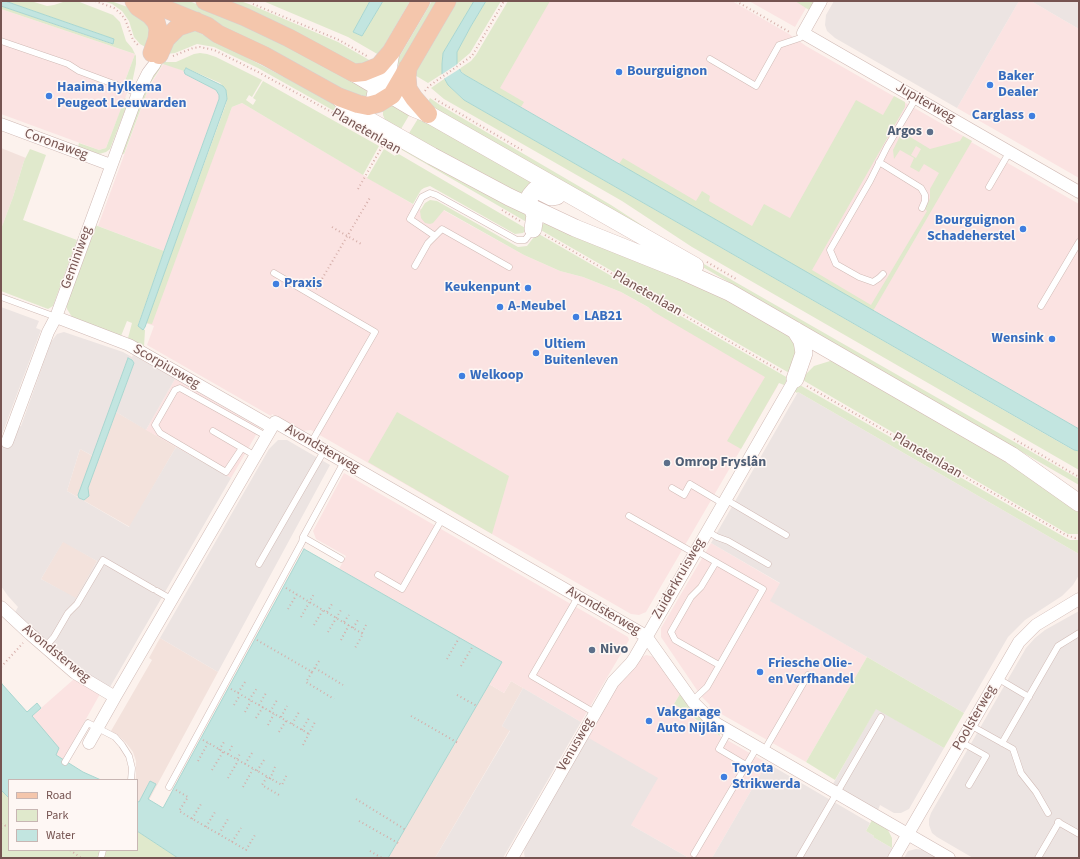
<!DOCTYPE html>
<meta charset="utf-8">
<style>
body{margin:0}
#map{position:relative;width:1080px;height:859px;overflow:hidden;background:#fcf2ed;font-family:"Source Sans 3",sans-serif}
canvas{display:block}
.frame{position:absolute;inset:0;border:2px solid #765451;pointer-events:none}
.legend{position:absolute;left:8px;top:779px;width:130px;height:72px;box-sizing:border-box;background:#fef7f4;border:1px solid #c8b6b3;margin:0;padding:5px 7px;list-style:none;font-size:12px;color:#765451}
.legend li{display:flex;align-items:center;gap:8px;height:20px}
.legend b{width:20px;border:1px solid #c8b6b3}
</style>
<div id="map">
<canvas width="1080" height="859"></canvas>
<div class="frame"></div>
<ul class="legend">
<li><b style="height:5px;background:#f4c6ac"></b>Road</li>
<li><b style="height:11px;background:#e0e9cc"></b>Park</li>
<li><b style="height:11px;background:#c2e5e0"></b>Water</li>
</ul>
</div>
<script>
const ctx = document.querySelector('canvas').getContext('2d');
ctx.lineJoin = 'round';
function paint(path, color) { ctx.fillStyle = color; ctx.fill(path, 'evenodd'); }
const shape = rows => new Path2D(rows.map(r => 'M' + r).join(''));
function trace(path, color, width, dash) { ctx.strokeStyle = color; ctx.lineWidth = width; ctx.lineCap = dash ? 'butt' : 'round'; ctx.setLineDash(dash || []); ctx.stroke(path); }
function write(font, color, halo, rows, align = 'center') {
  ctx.font = font + ' "Source Sans 3",sans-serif'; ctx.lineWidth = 3; ctx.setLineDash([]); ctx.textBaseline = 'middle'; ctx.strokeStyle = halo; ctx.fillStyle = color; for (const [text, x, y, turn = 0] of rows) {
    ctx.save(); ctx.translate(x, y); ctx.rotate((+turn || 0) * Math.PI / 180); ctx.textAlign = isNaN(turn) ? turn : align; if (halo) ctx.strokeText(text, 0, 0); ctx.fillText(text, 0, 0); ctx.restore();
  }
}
const residential = shape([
 [1,148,26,158,24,161,13,197,1,229],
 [116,412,176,447,130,527,67,491,80,449,98,459],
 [63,541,97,561,76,599,41,579],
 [160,638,218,672,149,800,148,799,150,781,139,802,137,801,137,780,136,780,136,761,133,752,126,743,119,736,111,731,152,660,149,658],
 [511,681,523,688,502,726,510,730,435,858,388,858,489,684,504,693]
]);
const commercial = shape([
 [526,1,732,1,789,34,806,46,972,141,971,142,1079,204,1079,429,479,83],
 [749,1,810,1,795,27],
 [1019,1,1031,1,1079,29,1079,178,957,108],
 [1,9,135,54,125,81,131,83,106,148,99,150,1,114],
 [164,63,184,71,185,74,216,90,219,95,219,99,164,251,98,226,149,87],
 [242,103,436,218,443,210,524,255,560,271,583,277,621,292,779,381,777,387,646,612,639,615,631,614,311,430,302,431,272,414,271,416,147,345,154,326,146,323,232,107],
 [175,379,260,428,231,478,146,430],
 [344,473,628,637,629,640,581,722,511,681,504,693,489,684,501,662,339,569,346,556,316,539,313,531],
 [711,543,781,584,771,601,867,657,806,762,709,707,710,705,701,696,661,637,661,628],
 [646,655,651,656,656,659,680,694,674,704,708,729,767,763,712,858,689,858,631,825,587,737,618,684,642,657],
 [74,679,100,694,63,760,55,755,32,716]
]);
const industrial = shape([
 [834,1,1019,1,957,108,835,38,827,31,825,25,826,15],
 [1031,1,1079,1,1079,29],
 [1,307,39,321,36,328,41,330,1,437],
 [64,332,123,352,132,357,133,355,175,379,146,430,116,412,134,363,132,360,128,358,93,456,80,449,67,491,129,527,176,447,231,478,110,687,87,676,14,614,18,607,8,596,1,586,1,444,10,447,16,429,21,426,51,342,57,334],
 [63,542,97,561,76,598,41,579],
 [798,392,1079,554,1079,575,1073,585,1062,596,1025,620,1008,637,964,713,770,601,780,583,711,543],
 [278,440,287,440,330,465,218,672,160,638,269,449],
 [1079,611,1079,858,973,858,937,837,932,833,929,825,929,819,931,813,1026,648,1035,638,1045,630],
 [523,688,581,722,503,858,435,858,510,731,502,726],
 [876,708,944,748,909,809,901,813,894,813,880,805,878,810,833,784],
 [587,737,658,778,631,825,689,858,525,858,524,853,525,846],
 [767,763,870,823,866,831,874,836,873,837,892,848,887,858,712,858],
 [916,849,924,850,938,858,904,858,908,851]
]);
const green = shape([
 [5,1,31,1,47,6,54,5,66,1,77,1,113,15,120,22,126,41,132,48,136,56,136,64,132,83,131,83,125,81,135,54,1,9,1,6,112,44,114,39],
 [103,1,111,1,133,9,146,21,150,31,149,49,140,44,134,37,129,21,122,11,112,4],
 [161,1,189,1,249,25,368,88,368,96,360,99],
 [223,1,240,1,249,4,338,42,371,61,357,65],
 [263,1,370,1,353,32,362,36,383,1,410,1,379,55,348,37],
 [432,1,440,1,401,67,395,64],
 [454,1,474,1,443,53,442,64,442,74,428,83,413,74],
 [486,1,501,1,470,53,457,64,457,52,471,26],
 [508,1,550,1,500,88,524,102,521,107,465,75,459,69,471,61,476,55],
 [795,1,814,1,809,10],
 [194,30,332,102,393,143,391,143,258,68,214,47,197,44,175,53,167,54,170,40],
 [200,53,207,54,216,57,262,80,252,97,249,95,246,100,253,105,256,100,253,98,263,81,379,146,363,175,242,103,232,107,152,324,146,323,226,104,227,98,226,90,223,86,220,83,186,68,184,71,163,64,150,84,124,154,121,153,142,99,158,65,161,66,164,62,176,62,194,54],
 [444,79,454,91,464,100,1073,450,1079,451,1079,470,692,247,622,201,444,99,431,88],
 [894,96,905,102,905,107,812,270,871,305,927,211,925,209,930,198,930,189,939,173,924,164,919,172,910,167,914,158,900,150,894,159,893,150,902,132,930,149,960,141,963,136,972,141,873,311,619,164,623,158,696,201,702,191,710,196,709,201,752,226,764,204,790,218,856,100,883,115],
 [916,146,921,149,916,158,911,155],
 [125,98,127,101,127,105,110,149,106,152,99,154,78,147,79,143,99,150,106,148],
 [430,98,440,105,611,205,683,252,1079,479,1079,485,663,244,427,104],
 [391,106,397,106,411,112,398,134,385,120,383,115,383,111],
 [419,117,535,183,523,200,406,138],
 [401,148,524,208,530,224,402,150],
 [30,149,46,155,23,220,77,240,53,306,48,309,1,291,1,229,13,197,24,161],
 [384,149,395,156,397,153,527,229,523,233,515,234,430,186,424,188,421,190,413,204,367,178],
 [430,200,437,201,518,247,527,246,537,233,788,378,784,385,779,383,741,449,727,441,765,377,654,312,648,307,621,292,583,277,560,271,524,255,444,210,433,223,430,224,425,223,421,218,420,211,425,203],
 [544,223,728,295,792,337,796,353,791,374,539,229],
 [95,225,164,251,138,325,145,330,144,347,128,338,132,323,127,321,121,336,72,317,67,309,66,305],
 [830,361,836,361,850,366,1079,507,1079,534,1068,534,801,379,814,366],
 [798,384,1066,538,1070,540,1079,540,1079,554,798,392,797,393,794,391],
 [397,412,509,476,492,534,368,462],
 [867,657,964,713,944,748,876,709,835,780,806,762],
 [680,694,694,711,703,720,719,731,720,736,674,704],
 [1,790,9,798,9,850,137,850,137,831,178,858,1,858],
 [872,820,887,829,889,832,892,838,892,848,873,837,874,836,866,831]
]);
const water = shape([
 [1,1,5,1,114,39,113,44,1,6,1,1],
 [370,1,383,1,362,36,353,32,370,1],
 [474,1,486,1,471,26,457,52,457,64,461,72,465,75,1079,429,1079,451,1074,450,464,100,448,85,442,74,442,64,443,53,474,1],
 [186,68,223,86,226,90,227,99,145,327,143,330,138,326,164,251,219,99,219,95,216,90,185,74,184,71,186,68],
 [128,358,132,360,134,363,88,488,89,496,84,500,79,498,78,495,128,358],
 [304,549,502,662,388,858,178,858,137,831,137,801,139,802,150,781,156,784,148,799,163,808,304,549],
 [2,684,27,712,37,703,41,708,32,716,59,748,56,755,83,772,101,780,9,780,9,798,1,790,1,685,2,684]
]);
const pier = shape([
 [459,63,461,68,442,80,441,75]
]);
const path = shape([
 [45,1,52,1],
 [95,1,114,8,120,13,125,19,133,40,139,46],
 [736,1,791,33],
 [253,4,339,40,367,56],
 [173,56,193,48,200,47,214,50,258,72,335,114],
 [425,91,429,86,472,56,504,1],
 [435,99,522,150],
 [358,189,384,143],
 [502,210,520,221],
 [332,227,363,245],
 [545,235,784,373],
 [707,262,736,279],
 [316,289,371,196],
 [807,386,1066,535,1075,538,1079,537],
 [1014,439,1079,477],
 [286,588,363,634,355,648],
 [288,609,297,594],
 [327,612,332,604],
 [301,617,314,594],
 [344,622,349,615],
 [314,625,323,610],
 [353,628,358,620],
 [328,632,341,610],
 [362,633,366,625],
 [257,640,312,672,306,682,334,699],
 [341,640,349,625],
 [447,659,459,638],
 [461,666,473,646],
 [1,667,23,643],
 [315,668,343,685],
 [312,672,319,661],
 [231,689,309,734],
 [238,693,245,682],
 [457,695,477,706],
 [249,700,257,688],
 [234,705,240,695],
 [259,705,266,693],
 [245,712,251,701],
 [270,712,277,700],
 [411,716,458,743],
 [281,717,287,706],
 [256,718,263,707],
 [292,724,299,712],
 [268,725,274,714],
 [302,730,309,718],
 [279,732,286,721],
 [203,740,282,785,287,774],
 [303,745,315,722],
 [219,750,224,742],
 [228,754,232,746],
 [237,759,241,752],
 [198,761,208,743],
 [245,764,252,753],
 [212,770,223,752],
 [257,771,264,760],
 [267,777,262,785,281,796],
 [228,778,238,761],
 [270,779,275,767],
 [243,787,253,769],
 [176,790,188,797,179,811,246,850,255,835],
 [356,799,406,830],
 [192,819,201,804],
 [359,821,398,843],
 [1,824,9,827],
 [206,827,215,812],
 [1,828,5,826],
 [219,834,228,819],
 [232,842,241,828],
 [70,850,81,858],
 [370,851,382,858]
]);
const lane = shape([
 [1,41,68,64,79,71,138,93],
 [710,59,756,86,779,45,800,38,803,33],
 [879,162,921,188,925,195,925,201,922,208],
 [989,187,1010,151],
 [435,236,410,219,422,197,430,193,436,195,517,240,525,240,532,231],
 [415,266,428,243,442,229,509,267],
 [274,273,375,332,311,443],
 [883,274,879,278,873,282,859,277,836,264,830,250,870,181,887,147,916,98],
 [1,297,56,317],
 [1041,306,1079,242],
 [213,431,254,455],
 [242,448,226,472,160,433,155,425,175,390,180,388,266,436],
 [672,488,684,495,690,484,722,503],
 [725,499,786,535],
 [629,516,694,553],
 [707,531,717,537,728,541,768,564],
 [341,559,303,537,344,462],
 [716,562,701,587,691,597,671,632,675,640,719,665],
 [259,564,324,451],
 [378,575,402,589,442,519],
 [157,591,171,599],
 [578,597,532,676,595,713],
 [45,647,54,637,68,613,77,604,103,560,153,589],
 [997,678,1029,697],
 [692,701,707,687,763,589,695,550],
 [970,725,1013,749,1021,773,1036,792,1048,813],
 [729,731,719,749,746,765],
 [961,742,986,756,969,785],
 [1002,743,1058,646,1079,633],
 [764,751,808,675],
 [65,762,88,723,115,737,122,745,129,756,132,768,131,780],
 [169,787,302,542,303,537],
 [1058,822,1079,834],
 [694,854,757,747],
 [101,858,103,850],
 [799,858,881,717],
 [1038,858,1059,822]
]);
const street = shape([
 [821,1,803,33,1079,192],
 [1,124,111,165],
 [56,317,129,345,272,427],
 [7,442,48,332,56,317,138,93,148,73,154,65,159,55],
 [1,607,30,634,75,673,115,697,275,422,646,636,693,702,708,717,717,724,949,858],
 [89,743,115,697],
 [512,858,613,682,631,663,635,657,795,379],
 [894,858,1019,642,1036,625,1079,599]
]);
const secondary = shape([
 [354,73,413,108,428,114,695,266],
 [339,97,349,109,432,156,509,197,575,228,680,270,729,292,1011,455,1079,503],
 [375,97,376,92,388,70,391,52],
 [533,229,535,215,529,202,530,196,535,190,537,190,551,197,557,196],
 [795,379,804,353,802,341,795,330]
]);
const primary = shape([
 [134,1,138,7,150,15,156,22,158,29,157,39,152,53],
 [146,1,207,26,218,34,265,56,339,97,358,104,368,106,379,103,392,95,447,1],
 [205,1,245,17,289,38,354,73,364,72,379,66,391,52,421,1],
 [159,55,166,39,178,27,196,21],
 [408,67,407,77,408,89,414,98,428,114]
]);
const markers = [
 [619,72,4,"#3f7fe0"],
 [990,85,4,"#3f7fe0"],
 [49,96,4,"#3f7fe0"],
 [1032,116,4,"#3f7fe0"],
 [930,132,4,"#5c6f8a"],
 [1023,229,4,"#3f7fe0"],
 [276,284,4,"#3f7fe0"],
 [528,288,4,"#3f7fe0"],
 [500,307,4,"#3f7fe0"],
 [576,317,4,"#3f7fe0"],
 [1052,339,4,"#3f7fe0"],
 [536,353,4,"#3f7fe0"],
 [462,376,4,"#3f7fe0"],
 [667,463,4,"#5c6f8a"],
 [592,650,4,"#5c6f8a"],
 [760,672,4,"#3f7fe0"],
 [649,721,4,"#3f7fe0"],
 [724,777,4,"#3f7fe0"]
];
const shopNames = [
 ["Bourguignon",627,72],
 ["Baker",998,77],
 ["Dealer",998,93],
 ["Haaima Hylkema",57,88],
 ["Peugeot Leeuwarden",57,104],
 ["Carglass",1024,116,"right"],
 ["Bourguignon",1015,221,"right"],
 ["Schadeherstel",1015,237,"right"],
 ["Praxis",284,284],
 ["Keukenpunt",520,288,"right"],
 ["A-Meubel",508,307],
 ["LAB21",584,317],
 ["Wensink",1044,339,"right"],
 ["Ultiem",544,345],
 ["Buitenleven",544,361],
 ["Welkoop",470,376],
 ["Friesche Olie-",768,664],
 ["en Verfhandel",768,680],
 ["Vakgarage",657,713],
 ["Auto Nijlân",657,729],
 ["Toyota",732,769],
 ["Strikwerda",732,785]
];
const streetNames = [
 ["Jupiterweg",925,103,30],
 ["Planetenlaan",366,132,30],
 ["Coronaweg",56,145,20],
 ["Geminiweg",77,258,-70],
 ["Planetenlaan",647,294,30],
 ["Scorpiusweg",166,367,30],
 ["Avondsterweg",322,449,30],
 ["Planetenlaan",927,456,30],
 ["Zuiderkruisweg",679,579,-60],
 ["Avondsterweg",603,611,30],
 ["Avondsterweg",56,654,39],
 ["Poolsterweg",975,718,-60],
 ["Venusweg",576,745,-60]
];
const serviceNames = [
 ["Argos",922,132,"right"],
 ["Omrop Fryslân",675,463],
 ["Nivo",600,650]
];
paint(residential, '#f3e2dc');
paint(commercial, '#fbe3e2');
paint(industrial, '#ece4e2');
paint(green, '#e0e9cc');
paint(water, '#c2e5e0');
trace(water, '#a9d6d0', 1);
paint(pier, '#fcf2ed');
trace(lane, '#d0bab5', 7);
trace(street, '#d0bab5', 13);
trace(secondary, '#d3b9b3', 18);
trace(primary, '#d9cfce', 19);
trace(path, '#d5aea9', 2, [1, 3]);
trace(lane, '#fff', 6);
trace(street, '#fff', 12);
trace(secondary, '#fff', 17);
trace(primary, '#f4c6ac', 18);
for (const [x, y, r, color] of markers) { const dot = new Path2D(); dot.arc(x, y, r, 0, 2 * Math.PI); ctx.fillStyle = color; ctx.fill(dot); trace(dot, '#fef7f4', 1.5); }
write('bold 14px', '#366cbe', '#fef7f4', shopNames, 'left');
write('14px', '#765451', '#fef7f4', streetNames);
write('bold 14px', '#4e5e75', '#fef7f4', serviceNames, 'left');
</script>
